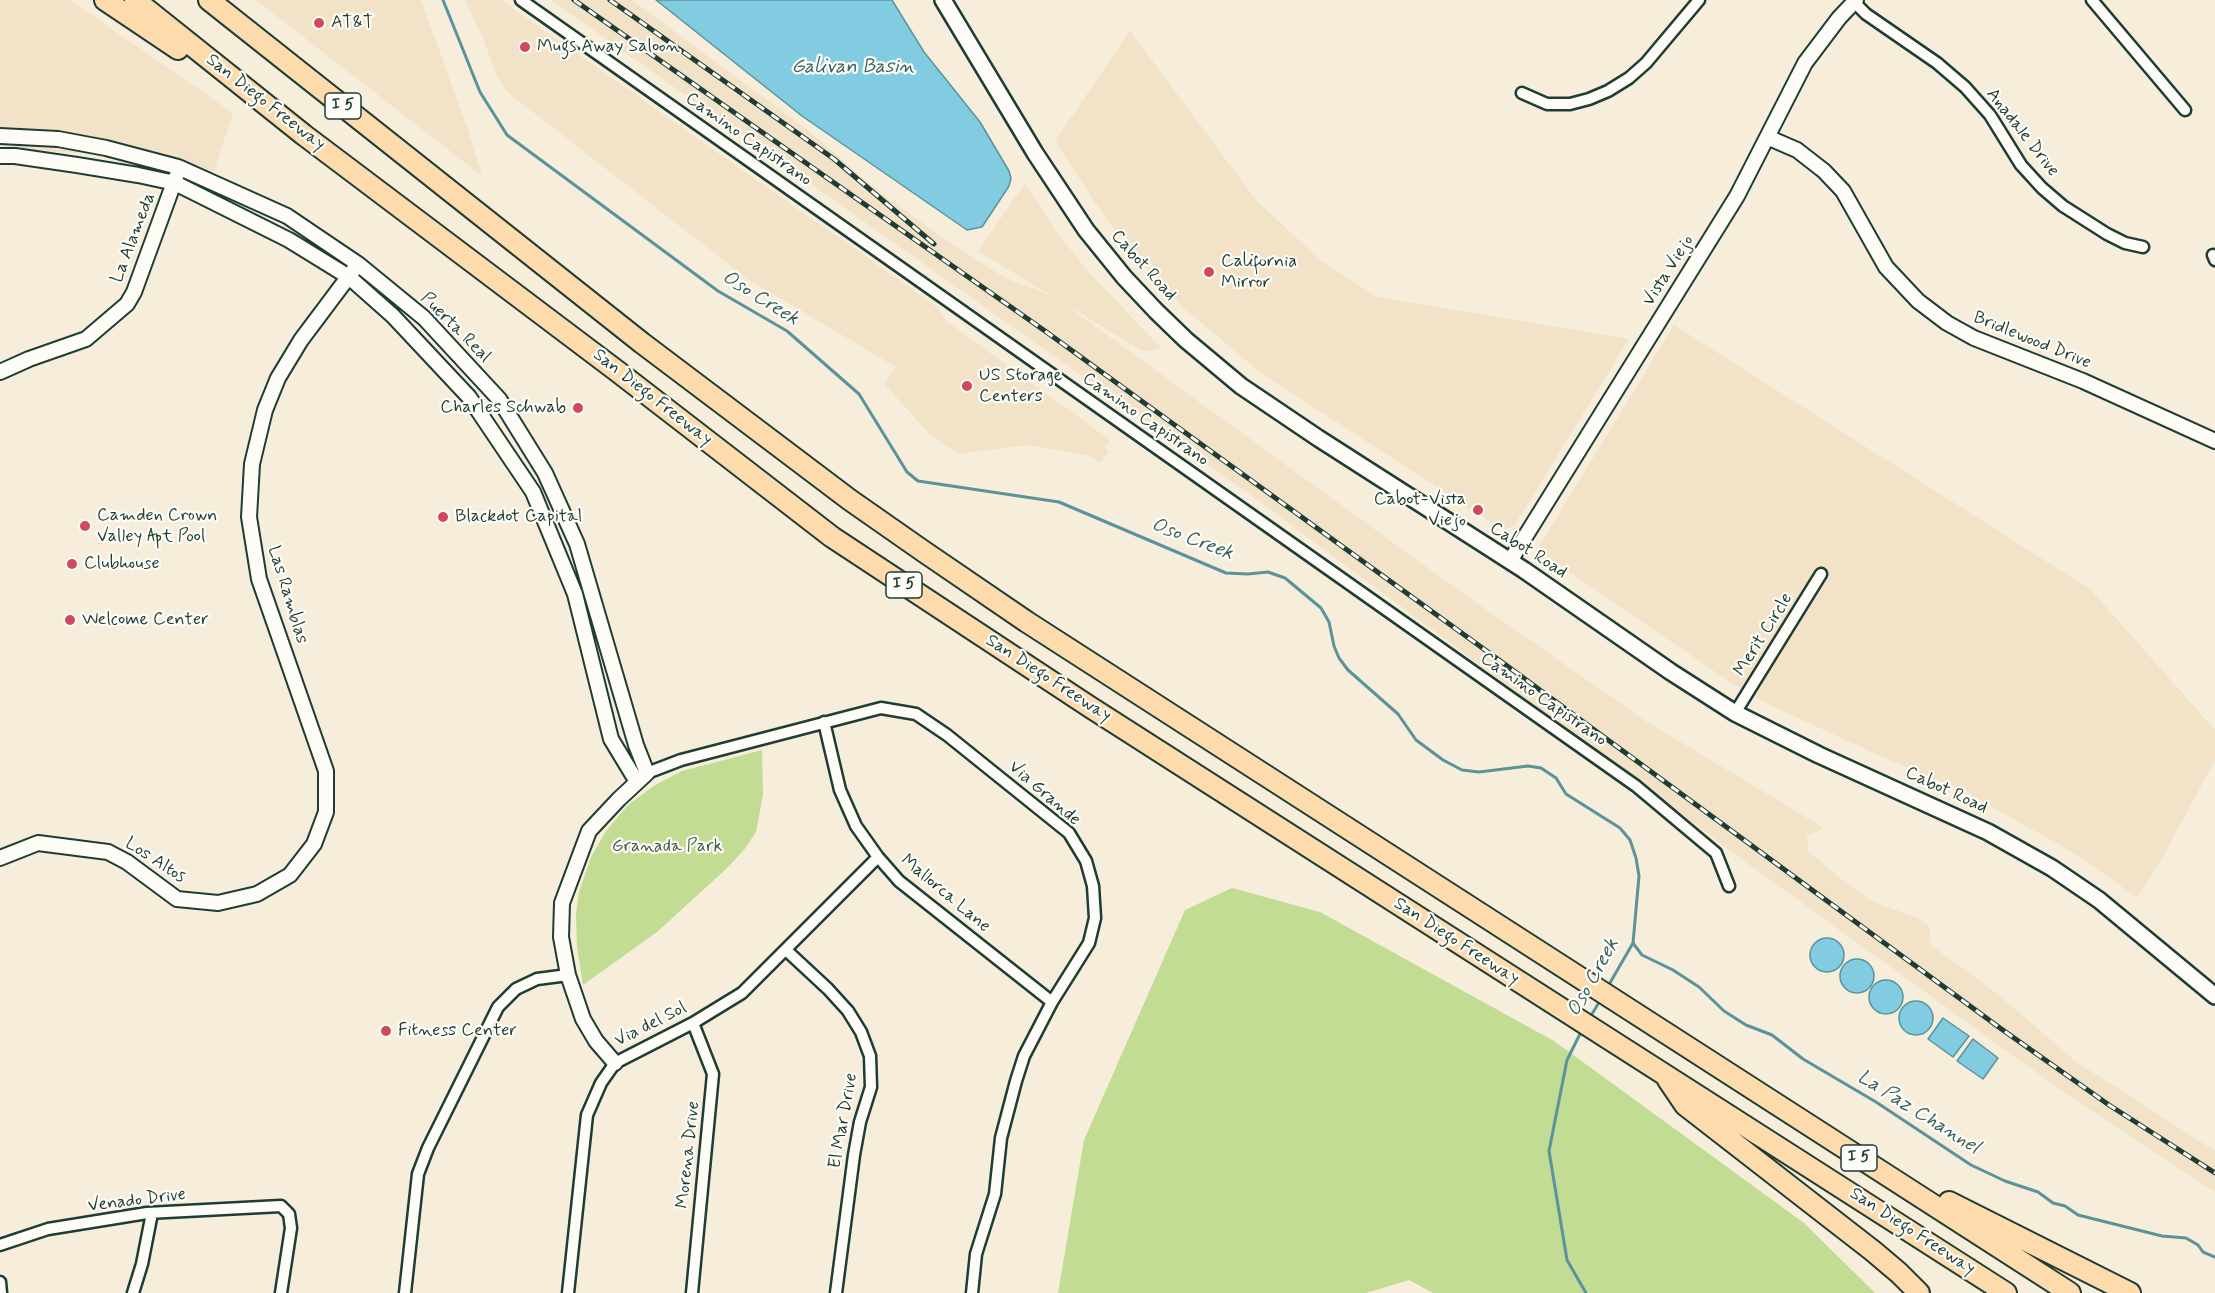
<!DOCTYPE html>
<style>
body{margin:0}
canvas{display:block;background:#f6eddb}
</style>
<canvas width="2215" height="1293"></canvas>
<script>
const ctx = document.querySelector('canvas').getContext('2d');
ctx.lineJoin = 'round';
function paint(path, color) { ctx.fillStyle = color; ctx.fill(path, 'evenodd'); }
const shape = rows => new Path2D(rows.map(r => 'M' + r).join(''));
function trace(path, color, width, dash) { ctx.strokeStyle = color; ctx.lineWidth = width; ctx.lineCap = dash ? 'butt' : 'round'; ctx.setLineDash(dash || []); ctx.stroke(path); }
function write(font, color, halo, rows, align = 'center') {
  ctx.font = font + ' Mynerve,sans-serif'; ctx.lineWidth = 4.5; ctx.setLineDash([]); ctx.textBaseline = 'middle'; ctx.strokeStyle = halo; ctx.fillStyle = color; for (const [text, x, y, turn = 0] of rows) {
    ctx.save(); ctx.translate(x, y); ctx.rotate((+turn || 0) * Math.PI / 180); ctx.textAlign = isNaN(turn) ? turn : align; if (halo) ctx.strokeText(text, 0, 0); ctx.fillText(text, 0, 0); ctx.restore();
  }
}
const built = shape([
 [0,0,70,0,233,113,212,177,95,154,0,149],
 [256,0,421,0,467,127,482,176],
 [465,0,501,0,937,307,946,321,1110,440,1104,447,1109,451,1100,463,1090,456,1029,445,958,454,930,434,884,384,896,367,749,280,506,91,497,77,482,36],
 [551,0,632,0,808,130,873,187,946,240,1007,279,1050,295,978,251,1025,183,1054,228,1085,268,1162,349,1143,351,1063,303,1454,587,1647,722,1824,828,1807,836,1808,851,1847,884,1875,903,1916,917,1929,926,1931,945,2000,996,2075,1061,2215,1151,2215,1192,2055,1086,1751,866,1263,504],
 [1130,31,1256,200,1320,260,1377,297,1629,339,1514,526,1503,530,1261,373,1184,308,1152,275,1104,216,1055,141],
 [1674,325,2091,590,2215,730,2215,760,2166,851,2137,898,2096,868,2060,845,1966,792,1876,754,1766,703,1730,682,1542,553,1540,545]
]);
const green = shape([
 [762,750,763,795,756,832,744,850,726,869,657,932,583,985,577,947,576,914,579,892,591,857,606,831,628,805,655,785,682,771],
 [1232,888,1320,912,1554,1041,1804,1223,1875,1293,1433,1293,1409,1280,1366,1293,1058,1293,1084,1140,1185,910]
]);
const water = shape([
 [656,0,892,0,924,52,980,122,1009,171,1011,178,1009,186,982,227,967,230,802,116,656,0],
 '1810 955a17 17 0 1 1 34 0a17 17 0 1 1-34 0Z',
 '1840 976a17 17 0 1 1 34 0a17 17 0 1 1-34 0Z',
 '1869 997a17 17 0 1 1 34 0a17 17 0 1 1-34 0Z',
 '1899 1018a17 17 0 1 1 34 0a17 17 0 1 1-34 0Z',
 [1943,1018,1969,1036,1953,1057,1928,1039,1943,1018],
 [1973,1039,1998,1058,1983,1079,1957,1061,1973,1039]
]);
const stream = shape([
 [443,0,480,92,507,135,718,291,787,331,859,394,907,472,918,481,1059,502,1226,573,1248,574,1268,572,1285,578,1321,608,1329,622,1334,646,1339,658,1348,670,1398,714,1416,740,1443,760,1462,770,1479,772,1528,766,1541,768,1556,778,1566,794,1620,828,1630,840,1636,858,1639,876,1633,943,1607,988],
 [1633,943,1642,955,1673,970,1699,987,1724,1011,1746,1025,1772,1035,1803,1059,1876,1102,1971,1165,2005,1181,2038,1192,2053,1203,2065,1206,2078,1215,2162,1236,2186,1238,2198,1245,2203,1252,2215,1257],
 [1589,1019,1601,999],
 [1582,1030,1567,1060,1549,1151,1567,1260,1586,1293]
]);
const minor = shape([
 [521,0,1636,786,1716,853,1729,886],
 [2092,0,2185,110],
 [1854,2,1866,14,1937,63,1965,87,1990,115,2021,165,2042,188,2063,206,2107,234,2125,243,2143,247],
 [1522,93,1547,104,1570,104,1589,99,1608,91,1629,78,1646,63,1699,0],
 [2213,255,2215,260],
 [1735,713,1821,574],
 [824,722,840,790,856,826,878,857,899,881,1052,1002],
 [647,773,681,760,881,708,916,714,947,735,1069,833,1086,861,1093,886,1095,918,1089,943,1052,1002,1024,1056,1016,1081,1001,1138,995,1194,976,1254,972,1293],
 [786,950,828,989,848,1011,861,1032,870,1056,871,1087,860,1122,854,1155,836,1293],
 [0,1245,48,1229,147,1213,281,1206,289,1214,291,1228,281,1293],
 [0,1282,1,1293],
 [133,1293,142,1264,152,1213],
 [405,1293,418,1174,428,1148,498,1007,516,989,537,979,568,975],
 [568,1293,587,1115,601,1083,615,1063,693,1023,742,993,878,857],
 [692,1293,713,1074,693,1023]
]);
const tertiary = shape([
 [0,136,58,139,106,148,178,167,287,216,358,264,424,318,499,399,545,473,577,544,636,745,647,773,619,799,589,831,562,903,561,937,568,975,583,1019,596,1041,615,1063],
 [1767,137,1797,150,1824,171,1843,191,1886,267,1918,301,1947,323,1974,338,2083,381,2215,441],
 [0,156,15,156,77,165,138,175,175,183,289,240,349,277,393,316,469,397,533,492,575,594,611,739,637,782],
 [0,372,29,359,86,339,127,304,134,292,176,177],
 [1510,561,1737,196,1805,63,1839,18,1856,0],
 [0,858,38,843,108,852,127,862,177,899,218,903,257,894,290,875,314,844,326,812,326,771,259,579,249,517,252,464,265,410,278,378,301,340,358,264]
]);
const secondary = shape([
 [943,0,1035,153,1086,230,1124,277,1156,311,1186,340,1241,386,1318,438,1524,570,1671,672,1735,713,1819,755,1988,832,2052,868,2099,900,2215,996]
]);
const motorway = shape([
 [105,0,178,49],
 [135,0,304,135,617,371,832,537,1090,707,2006,1293],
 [209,0,642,343,850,500,923,551,1027,622,2070,1293],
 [1668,1080,1685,1105,1873,1251,1899,1273,1919,1293],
 [1949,1202,2130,1293]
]);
const rail = shape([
 [574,0,1045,331,1510,668,2000,1028,2109,1105,2215,1173],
 [610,0,834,159,934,244]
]);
const markers = [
 [319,23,6,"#d1495b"],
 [525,47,6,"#d1495b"],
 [1209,272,6,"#d1495b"],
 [967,386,6,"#d1495b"],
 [578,408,6,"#d1495b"],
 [1478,510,6,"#d1495b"],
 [443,517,6,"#d1495b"],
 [85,526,6,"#d1495b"],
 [72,564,6,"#d1495b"],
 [70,620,6,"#d1495b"],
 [386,1031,6,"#d1495b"]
];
const shields = [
 [343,106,36],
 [904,585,36],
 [1859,1158,36]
];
const shieldNames = [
 ["I 5",343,106],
 ["I 5",904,585],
 ["I 5",1859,1158]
];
const poiNames = [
 ["AT&T",331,23],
 ["Mugs Away Saloon",537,47],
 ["California",1221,262],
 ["Mirror",1221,283],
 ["US Storage",979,376],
 ["Centers",979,397],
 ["Charles Schwab",566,408,"right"],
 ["Cabot-Vista",1466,500,"right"],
 ["Viejo",1466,521,"right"],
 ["Camden Crown",97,516],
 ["Valley Apt Pool",97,537],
 ["Blackdot Capital",455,517],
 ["Clubhouse",84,564],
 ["Welcome Center",82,620],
 ["Fitness Center",398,1031]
];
const streetNames = [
 ["San Diego Freeway",265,103,38],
 ["Anadale Drive",2022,133,52],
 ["Camino Capistrano",748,140,35],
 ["La Alameda",134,238,-69],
 ["Cabot Road",1143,266,48],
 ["Vista Viejo",1669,271,-58],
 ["Puerta Real",455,328,45],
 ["Bridlewood Drive",2032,341,22],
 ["San Diego Freeway",652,398,38],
 ["Camino Capistrano",1145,420,35],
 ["Cabot Road",1528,551,33],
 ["Las Ramblas",287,595,73],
 ["Merit Circle",1764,635,-58],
 ["San Diego Freeway",1048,679,33],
 ["Camino Capistrano",1543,700,35],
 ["Cabot Road",1946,791,25],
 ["Via Grande",1044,794,41],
 ["Los Altos",155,861,33],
 ["Mallorca Lane",945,894,40],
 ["San Diego Freeway",1456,942,33],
 ["Via del Sol",651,1025,-27],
 ["El Mar Drive",844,1121,-80],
 ["Morena Drive",689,1155,-84],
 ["Venado Drive",137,1201,-7],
 ["San Diego Freeway",1912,1232,33]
];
const parkNames = [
 ["Granada Park",667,847]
];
const waterNames = [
 ["Galivan Basin",853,68],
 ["Oso Creek",760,299,32],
 ["Oso Creek",1192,540,21],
 ["Oso Creek",1594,978,-61],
 ["La Paz Channel",1918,1113,32]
];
paint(built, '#f2e2c8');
paint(green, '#c3dc93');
paint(water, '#81cce1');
trace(water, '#5a939c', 1.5);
trace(stream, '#5a939c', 3);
trace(minor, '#1f3d34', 15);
trace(tertiary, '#1f3d34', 18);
trace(secondary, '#1f3d34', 20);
trace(motorway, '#1f3d34', 24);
trace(minor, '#fdfcf7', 10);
trace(tertiary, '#fdfcf7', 14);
trace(secondary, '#fdfcf7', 15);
trace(motorway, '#fedbac', 20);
trace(rail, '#1f3d34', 5);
trace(rail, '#fdfcf7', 3, [9]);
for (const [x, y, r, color] of markers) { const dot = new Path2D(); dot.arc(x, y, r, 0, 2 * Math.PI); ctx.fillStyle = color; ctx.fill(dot); trace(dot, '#fdfcf7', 2); }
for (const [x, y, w] of shields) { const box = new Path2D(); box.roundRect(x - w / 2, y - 13, w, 26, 4.5); ctx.fillStyle = '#fdfcf7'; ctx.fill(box); trace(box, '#1f3d34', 1.5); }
write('bold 16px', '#1f3d34', null, shieldNames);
write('18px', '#1f3d34', '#fdfcf7', poiNames, 'left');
write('18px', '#1f3d34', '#fdfcf7', streetNames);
write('18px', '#405d47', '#fdfcf7', parkNames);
write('italic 20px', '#38615f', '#fdfcf7', waterNames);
</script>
